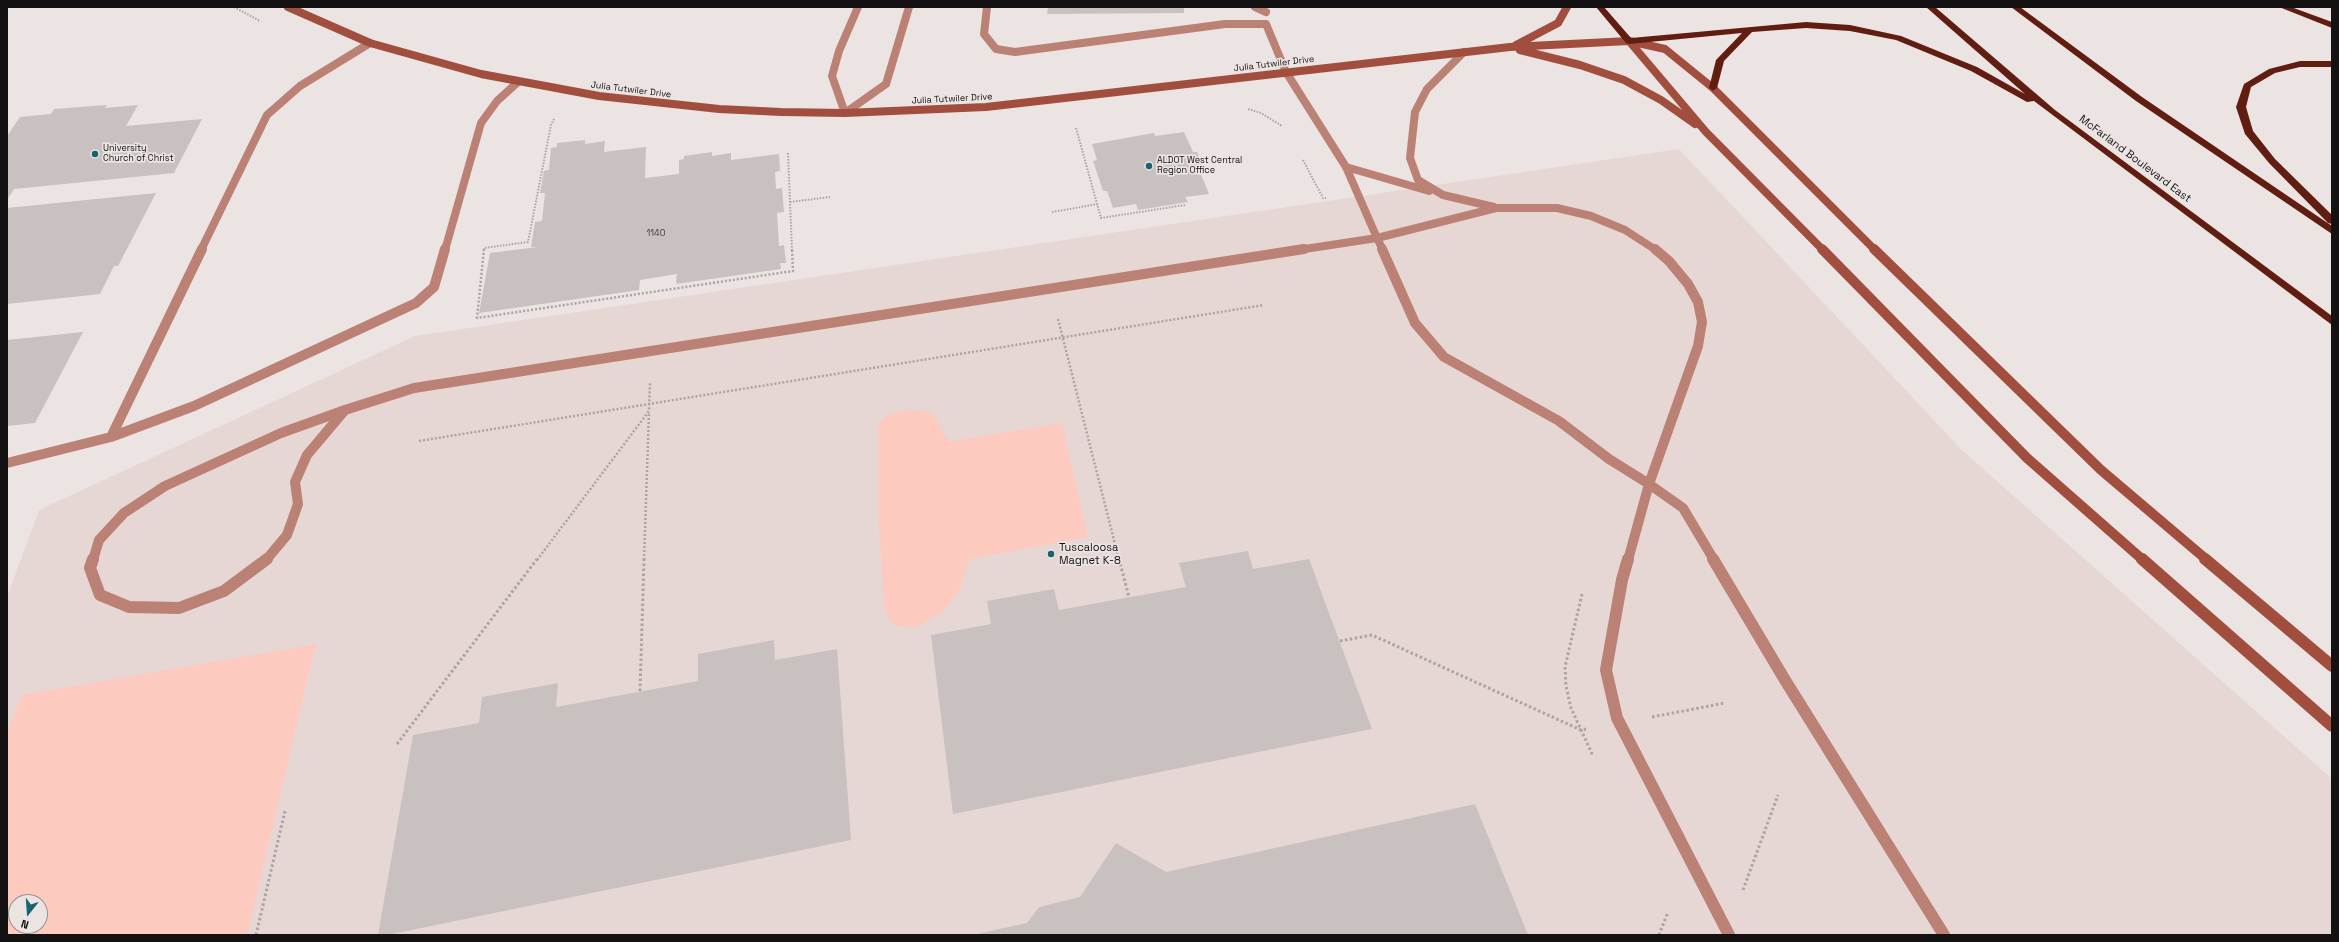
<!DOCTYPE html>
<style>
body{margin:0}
#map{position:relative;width:2339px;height:942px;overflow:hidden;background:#ebe4e3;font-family:"Space Grotesk",sans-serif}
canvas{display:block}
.frame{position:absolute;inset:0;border:8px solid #131111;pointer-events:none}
.north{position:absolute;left:8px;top:894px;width:40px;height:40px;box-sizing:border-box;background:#ebe4e3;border:1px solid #95908f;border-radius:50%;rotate:197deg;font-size:11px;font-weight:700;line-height:16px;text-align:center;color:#131111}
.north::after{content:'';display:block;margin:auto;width:14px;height:18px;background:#17636e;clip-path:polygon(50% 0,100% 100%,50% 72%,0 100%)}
</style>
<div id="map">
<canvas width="2339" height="942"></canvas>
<div class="frame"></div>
<div class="north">N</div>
</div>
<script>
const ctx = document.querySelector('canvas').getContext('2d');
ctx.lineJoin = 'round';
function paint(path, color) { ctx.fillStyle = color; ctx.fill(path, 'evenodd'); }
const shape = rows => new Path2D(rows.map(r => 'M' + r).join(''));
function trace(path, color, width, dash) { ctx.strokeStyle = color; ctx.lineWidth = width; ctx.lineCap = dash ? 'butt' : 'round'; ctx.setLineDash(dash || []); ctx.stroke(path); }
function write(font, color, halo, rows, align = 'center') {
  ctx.font = font + ' "Space Grotesk",sans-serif'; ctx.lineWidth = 3.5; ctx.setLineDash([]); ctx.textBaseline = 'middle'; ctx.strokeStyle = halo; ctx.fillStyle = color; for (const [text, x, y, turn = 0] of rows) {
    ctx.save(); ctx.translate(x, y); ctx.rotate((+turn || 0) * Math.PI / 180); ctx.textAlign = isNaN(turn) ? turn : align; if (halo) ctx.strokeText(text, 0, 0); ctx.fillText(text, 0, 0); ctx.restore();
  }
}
const built = shape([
 [1679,149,1963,451,2332,779,2332,935,7,935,7,597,39,510,415,336],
 [16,902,40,902,40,926,16,926]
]);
const green = shape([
 [914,410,927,411,934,414,945,437,951,441,1062,423,1088,537,970,559,959,591,943,612,916,627,906,627,898,626,890,621,886,614,884,601,878,514,878,424,884,418,892,413],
 [316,644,247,935,7,935,7,732,22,695],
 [16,902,40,902,40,926,16,926]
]);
const building = shape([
 [1048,7,1184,7,1184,13,1047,14],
 [107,105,105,108,138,105,126,126,202,119,174,173,14,189,7,200,7,136,20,117,51,114,54,109],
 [1184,132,1193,152,1197,152,1205,171,1200,172,1209,194,1185,197,1188,202,1138,210,1136,204,1113,208,1107,191,1103,191,1093,161,1097,160,1092,144,1154,133,1155,136],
 [585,140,585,144,605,141,604,152,646,147,645,178,679,174,679,160,684,159,684,156,712,152,712,156,731,153,731,160,779,154,780,171,775,172,776,189,782,188,784,212,777,213,779,246,784,245,786,263,780,263,781,269,676,284,677,274,640,280,639,290,479,313,490,253,538,247,531,247,535,222,542,221,545,193,540,193,544,171,549,170,551,148,557,147,557,143],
 [156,193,118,266,114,266,100,294,7,304,7,208],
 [83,332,35,423,7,426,7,340],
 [1248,551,1253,569,1309,559,1372,729,953,814,931,635,991,624,987,601,1054,589,1059,610,1186,587,1179,563],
 [774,640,775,660,837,649,851,840,387,935,378,935,413,735,479,723,482,697,558,683,556,707,698,681,698,654],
 [1475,804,1528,935,972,935,1027,923,1039,907,1080,897,1116,843,1166,872]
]);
const pathFar2 = shape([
 [234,7,260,21],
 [1248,109,1261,113,1282,126],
 [1076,128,1101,218,1185,205],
 [788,153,792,250],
 [1303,160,1323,198,1326,198],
 [790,202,830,197],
 [1052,212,1098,204],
 [484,250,484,248,528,242,551,125,554,119]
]);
const pathFar1 = shape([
 [484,249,477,318,793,271,792,249],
 [1058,319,1119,560],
 [419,441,1264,305],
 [537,560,649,411,650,383],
 [644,560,649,412]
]);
const path = shape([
 [1119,559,1129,597],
 [1582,594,1565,667,1566,686,1571,708,1593,756],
 [1340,641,1372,635,1581,730,1586,729],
 [640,691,644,559],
 [1652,717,1725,703],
 [397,744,537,559],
 [1743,890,1778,795],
 [256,935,285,811],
 [1659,935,1668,912]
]);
const laneFar2 = shape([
 [987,7,984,34,996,49,1015,52,1225,24,1266,24,1286,72,1346,167,1377,238,1298,250],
 [1255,7,1266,12],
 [1464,52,1427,89,1415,112,1410,158,1418,180,1443,195,1494,207],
 [1346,167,1429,191],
 [201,250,267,115,300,86,370,43],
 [445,250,481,123,497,101,518,82],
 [1383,250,1377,238,1496,208,1557,208,1591,216,1625,230,1656,250]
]);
const laneFar1 = shape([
 [1382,249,1415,323,1444,357,1559,421,1609,459,1649,484],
 [345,410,414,388,1304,249],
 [111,437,202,249],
 [7,463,111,437,194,406,416,303,434,287,445,249],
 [1649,484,1683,508,1714,560],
 [1649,484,1698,346,1702,322,1698,302,1688,284,1669,261,1655,249],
 [93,560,99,540,124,513,165,486,281,433,345,410],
 [266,560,287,535,298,504,295,482,307,455,345,410],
 [1628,560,1649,484]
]);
const lane = shape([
 [93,559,90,568,100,595,129,607,179,608,224,591,267,559],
 [1628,559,1622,580,1606,670,1617,718,1729,935],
 [1713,559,1785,680,1944,935]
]);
const street = shape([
 [858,7,839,51,832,76,845,113,886,84,909,7]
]);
const secondaryFar2 = shape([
 [288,7,370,43,481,74,599,96,719,109,781,112,845,113,986,107,1510,47,1629,41,1665,49,1713,88,1875,250],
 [1629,41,1706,132,1823,250],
 [1516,45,1558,23,1567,7],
 [1520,50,1580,65,1624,80,1661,100,1695,124]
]);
const secondaryFar1 = shape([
 [1822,249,2027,458,2143,560],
 [1874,249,2101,470,2207,560]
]);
const secondary = shape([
 [2142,559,2332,726],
 [2205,559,2332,666]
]);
const highway = shape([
 [1596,7,1604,7,1631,38,1806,22,1850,25,1901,36,1977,67,2025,94,1926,7,1935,7,2055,110,2332,316,2332,325,2034,101,2027,102,1971,71,1896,40,1850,31,1806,28,1752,32,1724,61,1717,88,1713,91,1709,88,1716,60,1742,33,1629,44,1626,43,1596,7],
 [2011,7,2020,7,2142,97,2332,226,2332,234,2136,101,2011,7],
 [2279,7,2291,7,2332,22,2332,28,2279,7],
 [2300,61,2332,61,2332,67,2300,67,2275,73,2251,87,2246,107,2253,131,2275,159,2332,215,2332,224,2328,223,2269,163,2245,134,2236,107,2244,84,2269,69,2300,61]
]);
const markers = [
 [95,154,4,"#17636e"],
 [1149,166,4,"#17636e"],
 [1051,554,4,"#17636e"]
];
const farStreetnames = [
 ["Julia Tutwiler Drive",1274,64,-7],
 ["Julia Tutwiler Drive",631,90,7],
 ["Julia Tutwiler Drive",952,99,-3]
];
const farPoinames = [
 ["University",103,149],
 ["Church of Christ",103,159],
 ["ALDOT West Central",1157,161],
 ["Region Office",1157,171]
];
const numberNames = [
 ["1140",656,234]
];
const streetNames = [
 ["McFarland Boulevard East",2135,159,37]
];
const poiNames = [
 ["Tuscaloosa",1059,548],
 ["Magnet K-8",1059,561]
];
paint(built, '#e7d7d4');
paint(green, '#fdcabf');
paint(building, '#c8c1c0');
trace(pathFar2, '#aaa4a4', 2, [1.5, 1.5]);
trace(pathFar1, '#aaa4a4', 2.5, [2, 2]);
trace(path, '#aaa4a4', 3, [2.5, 2.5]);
trace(laneFar2, '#bc8175', 8);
trace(laneFar1, '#bc8175', 10);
trace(lane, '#bc8175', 12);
trace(street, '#bc8175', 8);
trace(secondaryFar2, '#a24e3e', 8);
trace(secondaryFar1, '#a24e3e', 10);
trace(secondary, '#a24e3e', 12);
paint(highway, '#611d11');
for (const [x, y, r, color] of markers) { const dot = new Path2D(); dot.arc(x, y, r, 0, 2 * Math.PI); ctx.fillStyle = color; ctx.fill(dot); trace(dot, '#ebe4e3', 1.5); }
write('9px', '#131111', '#ebe4e3', farStreetnames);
write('9px', '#131111', '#ebe4e3', farPoinames, 'left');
write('9px', '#403d3d', null, numberNames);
write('11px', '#131111', '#ebe4e3', streetNames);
write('11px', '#131111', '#ebe4e3', poiNames, 'left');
</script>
